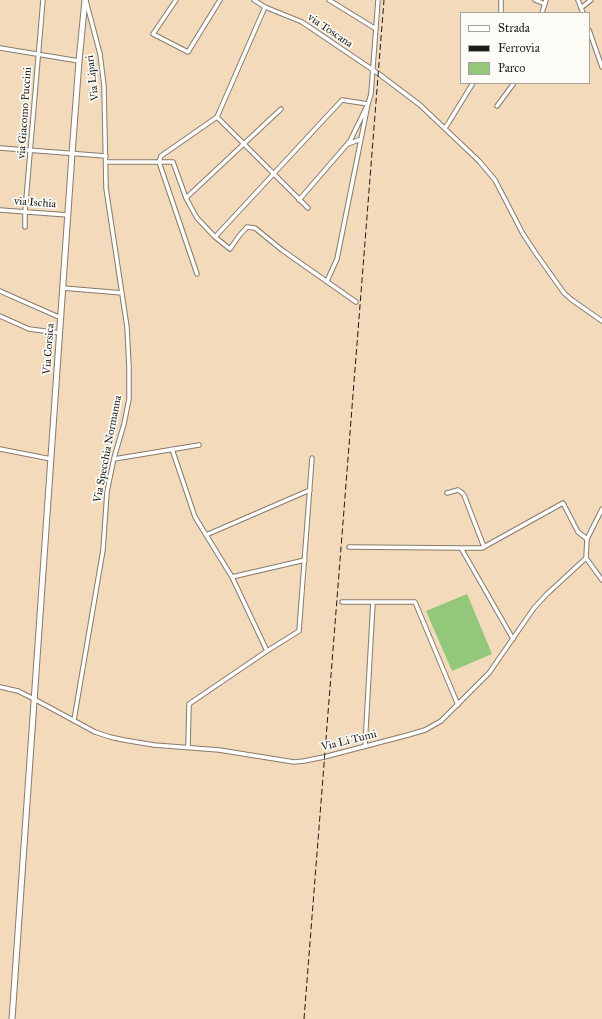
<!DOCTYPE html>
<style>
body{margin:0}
#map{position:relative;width:602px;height:1019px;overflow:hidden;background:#f2daba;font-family:"IM FELL Great Primer",serif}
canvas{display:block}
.legend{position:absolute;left:460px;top:12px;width:130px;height:72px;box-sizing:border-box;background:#fdfcf7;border:1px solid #a3a29f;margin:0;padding:5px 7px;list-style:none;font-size:12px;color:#1c1c1c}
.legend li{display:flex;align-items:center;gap:8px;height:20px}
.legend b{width:20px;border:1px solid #a3a29f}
</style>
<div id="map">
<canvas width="602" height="1019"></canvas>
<ul class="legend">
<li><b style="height:5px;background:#fff"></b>Strada</li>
<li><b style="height:5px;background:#1c1c1c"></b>Ferrovia</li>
<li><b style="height:11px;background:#93c87a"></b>Parco</li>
</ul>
</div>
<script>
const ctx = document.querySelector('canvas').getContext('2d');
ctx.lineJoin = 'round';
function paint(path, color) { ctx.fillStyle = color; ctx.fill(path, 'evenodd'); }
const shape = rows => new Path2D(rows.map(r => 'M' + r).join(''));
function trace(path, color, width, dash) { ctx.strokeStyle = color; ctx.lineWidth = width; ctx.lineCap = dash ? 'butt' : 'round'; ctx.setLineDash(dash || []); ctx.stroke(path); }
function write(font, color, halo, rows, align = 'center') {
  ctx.font = font + ' "IM FELL Great Primer",serif'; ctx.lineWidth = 3.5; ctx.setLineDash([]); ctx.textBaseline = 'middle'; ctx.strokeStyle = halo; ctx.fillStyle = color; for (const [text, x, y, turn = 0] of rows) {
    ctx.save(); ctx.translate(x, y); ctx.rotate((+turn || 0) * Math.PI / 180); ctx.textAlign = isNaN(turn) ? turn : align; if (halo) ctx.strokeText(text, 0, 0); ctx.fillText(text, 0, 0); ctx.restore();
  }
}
const green = shape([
 [467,594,492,654,452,671,426,611]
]);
const minor = shape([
 [176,0,153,34,188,52,220,0],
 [254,0,265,7,302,22,379,74,420,105,479,161,495,180,523,234,537,255,564,293,572,300,602,321],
 [329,0,376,29],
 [535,0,545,4],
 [578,0,583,13],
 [581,8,591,0],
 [501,13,501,0],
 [542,13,546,0],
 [589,30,602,67],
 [0,48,79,61],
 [497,106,514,83],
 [217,117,308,208],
 [445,128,449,122,473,83],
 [348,144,361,139],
 [0,148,106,156],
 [106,162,173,162,186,198,197,218,215,237,230,249,239,236,247,227,255,228,282,250,356,302],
 [186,198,281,109],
 [299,200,350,141,368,104,371,94,378,0],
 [0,210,68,215],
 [25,227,25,212,43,0],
 [215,237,342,100,368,104,337,259,327,281],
 [197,274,159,162,161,156,217,117,265,7],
 [63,288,122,293],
 [0,291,61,318],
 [0,316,29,329,60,333],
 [0,449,51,459],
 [172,449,195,517,232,577,267,651,189,704,188,748],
 [114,459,199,445],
 [447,493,458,490,461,492,464,495,484,547],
 [206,535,310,490],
 [349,547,461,548,513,639],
 [461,548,482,548,563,503,578,532,587,539],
 [586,558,602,580],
 [232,577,305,560],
 [342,602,415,602,458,705],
 [267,651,299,631,312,458],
 [0,687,18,691,34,699,95,732,110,737,124,740,154,745,219,750,294,762,304,761,324,757,408,735,425,730,441,721,489,673,534,608,547,594,586,558,587,539,602,509],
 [74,720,103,550,107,492,114,458,124,424,129,399,129,367,127,327,106,188,104,86,100,54,86,1],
 [365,746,373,602]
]);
const secondary = shape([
 [12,1019,72,154,79,61,85,0]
]);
const rail = shape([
 [304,1019,384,0]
]);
const streetNames = [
 ["via Toscana",330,31,34],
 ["Via Lipari",93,78,-97],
 ["via Giacomo Puccini",25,113,-86],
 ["via Ischia",35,203,4],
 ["Via Corsica",49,349,-86],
 ["Via Specchia Normanna",108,449,-79],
 ["Via Li Tumi",349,741,-14]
];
paint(green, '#93c87a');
trace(minor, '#877b6b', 5.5);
trace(secondary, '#877b6b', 7);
trace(minor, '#fff', 3.5);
trace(secondary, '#fff', 5);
trace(rail, '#1c1c1c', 1, [6, 3]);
write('11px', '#1c1c1c', '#fdfcf7', streetNames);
</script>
